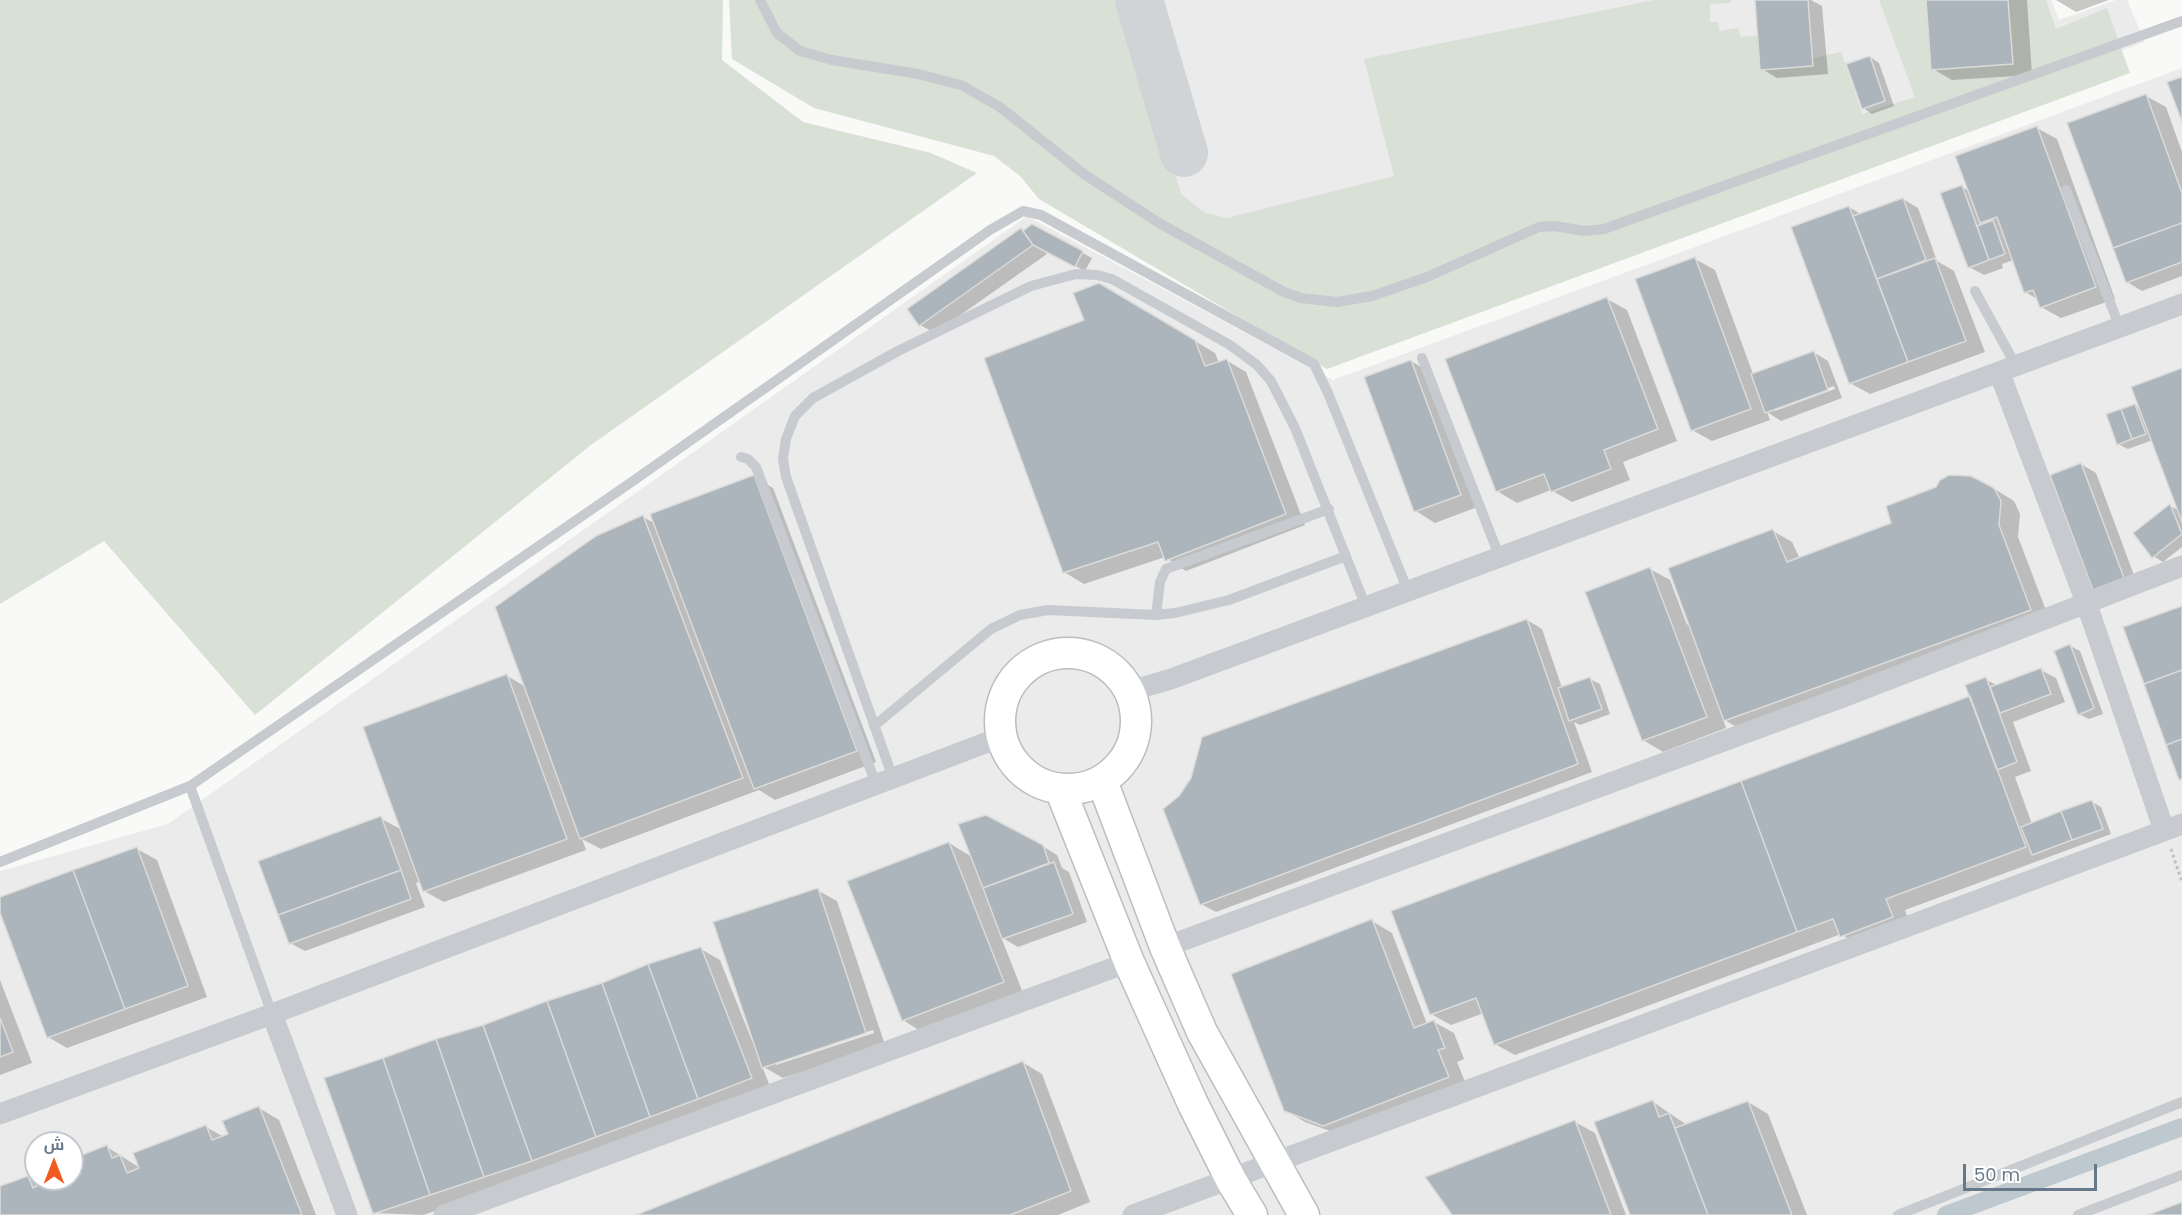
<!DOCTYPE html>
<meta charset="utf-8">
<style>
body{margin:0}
#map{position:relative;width:2182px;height:1215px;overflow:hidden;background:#f9faf7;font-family:Poppins,Cairo,sans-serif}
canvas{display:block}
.north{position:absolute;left:24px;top:1131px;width:60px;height:60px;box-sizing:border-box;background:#fff;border:2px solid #c2c9d0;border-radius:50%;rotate:0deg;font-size:16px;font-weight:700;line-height:24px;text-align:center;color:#66788a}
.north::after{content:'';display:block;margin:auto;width:21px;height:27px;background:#f15b20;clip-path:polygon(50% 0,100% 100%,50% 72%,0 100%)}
.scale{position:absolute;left:1963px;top:1164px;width:134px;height:27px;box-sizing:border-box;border:3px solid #66788a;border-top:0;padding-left:8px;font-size:18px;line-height:21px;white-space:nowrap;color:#66788a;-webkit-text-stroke:4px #fff;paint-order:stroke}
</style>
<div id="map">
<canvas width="2182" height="1215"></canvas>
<div class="north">ش</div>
<div class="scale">50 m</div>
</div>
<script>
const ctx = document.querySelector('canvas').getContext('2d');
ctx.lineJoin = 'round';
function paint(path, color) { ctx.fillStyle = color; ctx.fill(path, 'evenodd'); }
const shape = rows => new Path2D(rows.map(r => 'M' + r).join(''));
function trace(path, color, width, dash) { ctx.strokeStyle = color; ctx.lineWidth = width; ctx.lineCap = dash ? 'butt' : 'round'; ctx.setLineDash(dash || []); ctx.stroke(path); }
const built = shape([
 [729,0,2051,0,2059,20,2116,0,2127,0,2145,42,1860,145,1377,300],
 [2182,68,2182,1215,0,1215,0,871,168,824,1027,216,1333,380],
 [36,1143,72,1143,72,1179,36,1179]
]);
const green = shape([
 [0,0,723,0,722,60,803,122,931,153,977,173,591,445,255,715,104,541,0,604],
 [729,0,1123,0,1181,194,1205,213,1227,218,1394,176,1364,59,1654,0,1731,0,1731,3,1710,4,1710,22,1718,22,1719,31,1738,28,1741,37,1758,35,1761,70,1813,66,1813,58,1841,52,1862,114,1915,97,1879,0,1926,0,2013,64,2008,0,2046,0,2056,29,2107,8,2130,73,1327,369,1039,199,1020,176,994,156,814,108,732,59]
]);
const shadow = shape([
 [1780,0,1811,0,1822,6,1828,74,1777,78,1762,69],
 [1928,0,2027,0,2032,75,1952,80,1933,69],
 [2056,0,2109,0,2076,12],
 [1870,57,1879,63,1894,106,1872,114,1863,108],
 [2146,96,2166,107,2182,152,2182,276,2142,291,2127,282],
 [2037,128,2057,139,2115,299,2061,318,2041,307,2039,300,2025,292,2014,260,2002,264,2003,268,1984,275,1969,267,1962,187,1969,191],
 [1903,199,1918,208,1937,261,1954,271,1985,352,1870,394,1850,383,1849,207,1862,215],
 [1032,226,1092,258,1085,271,1044,250,1047,254,935,333,920,325],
 [1695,259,1715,270,1753,374,1813,352,1828,361,1842,398,1781,421,1767,412,1770,420,1712,441,1692,430],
 [1834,386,1835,389,1775,411,1775,408],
 [1099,284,1215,353,1219,363,1226,360,1246,372,1305,525,1186,571,1165,557,1084,584,1064,572,1086,321],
 [1607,299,1627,310,1677,441,1623,462,1630,480,1572,502,1551,490,1517,503,1497,491],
 [1411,361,1431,373,1480,506,1435,523,1416,511,1366,378],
 [2182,370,2182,547,2163,562,2153,556,2170,506,2180,511,2153,440,2128,449,2118,444,2134,405,2141,409],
 [2081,464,2096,473,2138,586,2109,597],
 [1960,476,1980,480,2014,501,2020,514,2018,537,2050,621,1745,732,1723,719,1726,728,1663,752,1643,740,1650,569,1670,580,1687,625,1773,531,1792,542,1800,559,1893,524,1937,488],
 [754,477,773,488,876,762,775,800,759,790,601,849,582,839,586,850,444,902,424,891,421,881,416,883,425,907,305,951,290,943,380,818,402,830,507,676,526,687,643,517,656,524],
 [1527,620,1542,629,1562,688,1590,679,1600,684,1610,714,1580,725,1574,722,1592,772,1216,912,1201,904,1180,797],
 [2070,646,2080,651,2103,714,2089,719,2079,714],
 [2041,670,2056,678,2065,702,2013,722,2031,771,2015,777,2032,824,2092,802,2101,807,2111,834,1905,910,1912,929,1861,947,1841,934,1515,1055,1495,1044,1484,1013,1451,1025,1431,1014,1972,697,1985,679,1998,686],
 [949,843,972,857,1042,846,1057,855,1062,868,1069,872,1087,922,1018,947,1001,937,1023,993,922,1032,903,1020],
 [137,849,157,860,207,997,67,1048,48,1037,0,908,0,899],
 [817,890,837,901,885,1045,783,1078,762,1066,771,1089,552,1171,423,1215,375,1213,484,1027,701,949,720,960,752,1041,754,1040],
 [873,1030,874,1033,776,1065,776,1062],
 [1372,921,1392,933,1427,1024,1434,1022,1454,1033,1464,1059,1457,1062,1468,1089,1344,1136,1305,1122,1285,1110],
 [0,980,32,1063,0,1075],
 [1022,1062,1042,1074,1090,1202,1058,1215,640,1215],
 [1653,1102,1687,1125,1748,1102,1768,1114,1807,1215,1631,1215],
 [259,1108,279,1120,316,1215,0,1215,0,1188,28,1177,42,1186,52,1179,72,1179,72,1160,107,1147,140,1168,206,1127,224,1137,230,1135],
 [1575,1122,1595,1133,1626,1215,1454,1215]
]);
const canal = shape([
 [1946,1215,2182,1127]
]);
const taxiway = shape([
 [1139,0,1184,153]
]);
const building = shape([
 [1755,0,1808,0,1813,66,1760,70,1755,0],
 [1926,0,2008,0,2013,64,1931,70,1926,0],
 [1870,56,1885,101,1862,109,1846,64,1870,56],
 [2182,77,2182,122,2167,82,2182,77],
 [2146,94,2182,193,2182,223,2113,248,2067,123,2146,94],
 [2037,126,2096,287,2040,308,2033,290,2024,293,1997,217,1980,223,1955,156,2037,126],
 [1962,185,1989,260,1968,268,1940,193,1962,185],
 [1903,198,1926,260,1877,279,1853,216,1903,198],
 [1849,206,1908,362,1849,384,1791,227,1849,206],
 [1993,220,2005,254,1989,260,1977,226,1993,220],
 [2182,223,2182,262,2126,283,2113,248,2182,223],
 [1032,224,1083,251,1075,267,1033,245,1023,231,1032,224],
 [1021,228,1033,245,919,326,907,309,1021,228],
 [1695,257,1751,409,1691,431,1635,279,1695,257],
 [1935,258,1966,341,1908,362,1877,279,1935,258],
 [1099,283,1195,340,1205,366,1227,359,1286,514,1165,561,1158,542,1063,573,984,358,1084,320,1073,293,1099,283],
 [1607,297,1658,429,1604,450,1611,469,1551,492,1544,474,1496,492,1445,359,1607,297],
 [1814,351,1828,390,1765,413,1751,374,1814,351],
 [1411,360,1461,495,1414,512,1364,377,1411,360],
 [2182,368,2182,522,2131,387,2182,368],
 [2135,404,2146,434,2132,439,2121,409,2135,404],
 [2121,409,2132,439,2117,445,2106,414,2121,409],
 [2081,463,2124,578,2093,590,2050,475,2081,463],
 [754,475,857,751,754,789,650,514,754,475],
 [1949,475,1971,476,1994,488,2001,501,1999,525,2031,610,1724,721,1668,568,1773,529,1787,562,1891,523,1886,506,1936,487,1940,480,1949,475],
 [2170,504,2182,534,2152,558,2133,533,2170,504],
 [643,515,743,778,580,839,495,607,596,536,643,515],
 [1650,567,1707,717,1642,741,1585,592,1650,567],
 [2182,606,2182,670,2144,684,2123,627,2182,606],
 [1527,619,1578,764,1200,905,1163,809,1179,796,1191,778,1202,737,1527,619],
 [2070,644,2094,708,2078,715,2054,651,2070,644],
 [2041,668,2051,694,2000,713,1990,687,2041,668],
 [2182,670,2182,739,2166,745,2144,684,2182,670],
 [507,674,567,839,423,892,363,727,507,674],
 [1590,677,1602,709,1569,721,1558,688,1590,677],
 [1986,677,2017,762,1997,770,1965,685,1986,677],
 [1970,696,2026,847,1886,899,1893,917,1840,937,1833,919,1797,932,1741,781,1970,696],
 [2182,739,2182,779,2179,780,2166,745,2182,739],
 [1741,781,1797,932,1494,1045,1476,998,1430,1015,1391,911,1741,781],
 [2092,800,2103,829,2072,840,2061,811,2092,800],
 [2061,811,2072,840,2032,855,2021,827,2061,811],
 [986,815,1043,845,1049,863,983,888,958,824,986,815],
 [381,816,401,870,278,915,258,861,381,816],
 [949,842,1004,982,902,1021,847,881,949,842],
 [137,847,188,986,125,1009,73,870,137,847],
 [1054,862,1073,914,1002,939,983,888,1054,862],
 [73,870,125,1009,47,1038,0,913,0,897,73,870],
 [401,870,411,899,289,944,278,915,401,870],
 [818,888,866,1033,762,1068,713,922,818,888],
 [1372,919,1414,1028,1434,1020,1445,1048,1438,1050,1449,1077,1323,1126,1284,1111,1231,974,1372,919],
 [701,947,752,1078,698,1099,648,964,701,947],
 [648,964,698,1099,650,1117,602,983,648,964],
 [602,983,650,1117,596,1137,547,1001,602,983],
 [547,1001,596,1137,532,1161,483,1025,547,1001],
 [0,1018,13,1052,0,1057,0,1018],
 [483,1025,532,1161,484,1177,436,1039,483,1025],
 [436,1039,484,1177,430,1195,383,1058,436,1039],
 [383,1058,430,1195,373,1214,324,1078,383,1058],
 [1023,1061,1071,1191,1010,1215,636,1215,1023,1061],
 [1653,1100,1659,1117,1669,1113,1708,1215,1630,1215,1594,1122,1653,1100],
 [1748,1101,1792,1215,1708,1215,1675,1128,1748,1101],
 [259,1106,302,1215,0,1215,0,1186,28,1176,33,1188,50,1179,72,1179,72,1159,107,1145,112,1158,120,1155,127,1173,139,1168,133,1153,206,1125,212,1140,228,1134,222,1121,259,1106],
 [1575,1120,1611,1215,1452,1215,1425,1177,1575,1120],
 [2182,1202,2182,1215,2148,1215,2182,1202]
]);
const path = shape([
 [2171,849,2182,882]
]);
const lane = shape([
 [760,0,777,33,800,51,832,60,918,74,961,85,1000,107,1084,174,1159,223,1284,292,1301,298,1337,302,1372,296,1427,277,1539,227,1555,226,1584,231,1604,229,2182,21],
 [2066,190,2120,328],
 [1975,291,2016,366],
 [1422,358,1500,558],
 [741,457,748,459,756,467,876,784],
 [1156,615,1160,582,1166,569,1329,509],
 [874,726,991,629,1020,615,1048,610,1156,615,1175,613,1229,600,1346,556],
 [893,778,786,477,783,459,786,439,795,416,813,398,898,351,1031,286,1076,274,1097,275,1112,279,1230,345,1257,365,1271,381,1295,428,1366,607],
 [190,786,633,481,990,230,1023,211,1041,215,1314,364,1328,393,1408,591],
 [0,862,190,786,272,1014],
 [1898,1215,2182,1102],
 [2078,1215,2182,1175]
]);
const street = shape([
 [2000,374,2086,602,2164,830],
 [1130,691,1171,679,2182,304],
 [1165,947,1846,696,2182,566],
 [272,1014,347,1215],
 [0,1114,272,1014,1001,737],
 [444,1215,1129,962],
 [1133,1215,2182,824]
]);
const secondary = shape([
 '1000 721a68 68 0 1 1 136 0a68 68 0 1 1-136 0Z',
 [1102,781,1165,947,1202,1032,1304,1215],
 [1060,789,1129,962,1193,1104,1231,1180,1252,1215]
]);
paint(built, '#eaebea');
paint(green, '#d9e0d6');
paint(shadow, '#0003');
trace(canal, '#bdc9cf', 18);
trace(taxiway, '#d0d4d6', 48);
paint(building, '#acb4bc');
trace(building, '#dbdbd9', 1.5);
trace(secondary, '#b9bec3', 33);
trace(path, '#bec1c4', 3, [3, 3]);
trace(lane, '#c7cbcf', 10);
trace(street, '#c7cbcf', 21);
trace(secondary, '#fff', 30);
</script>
